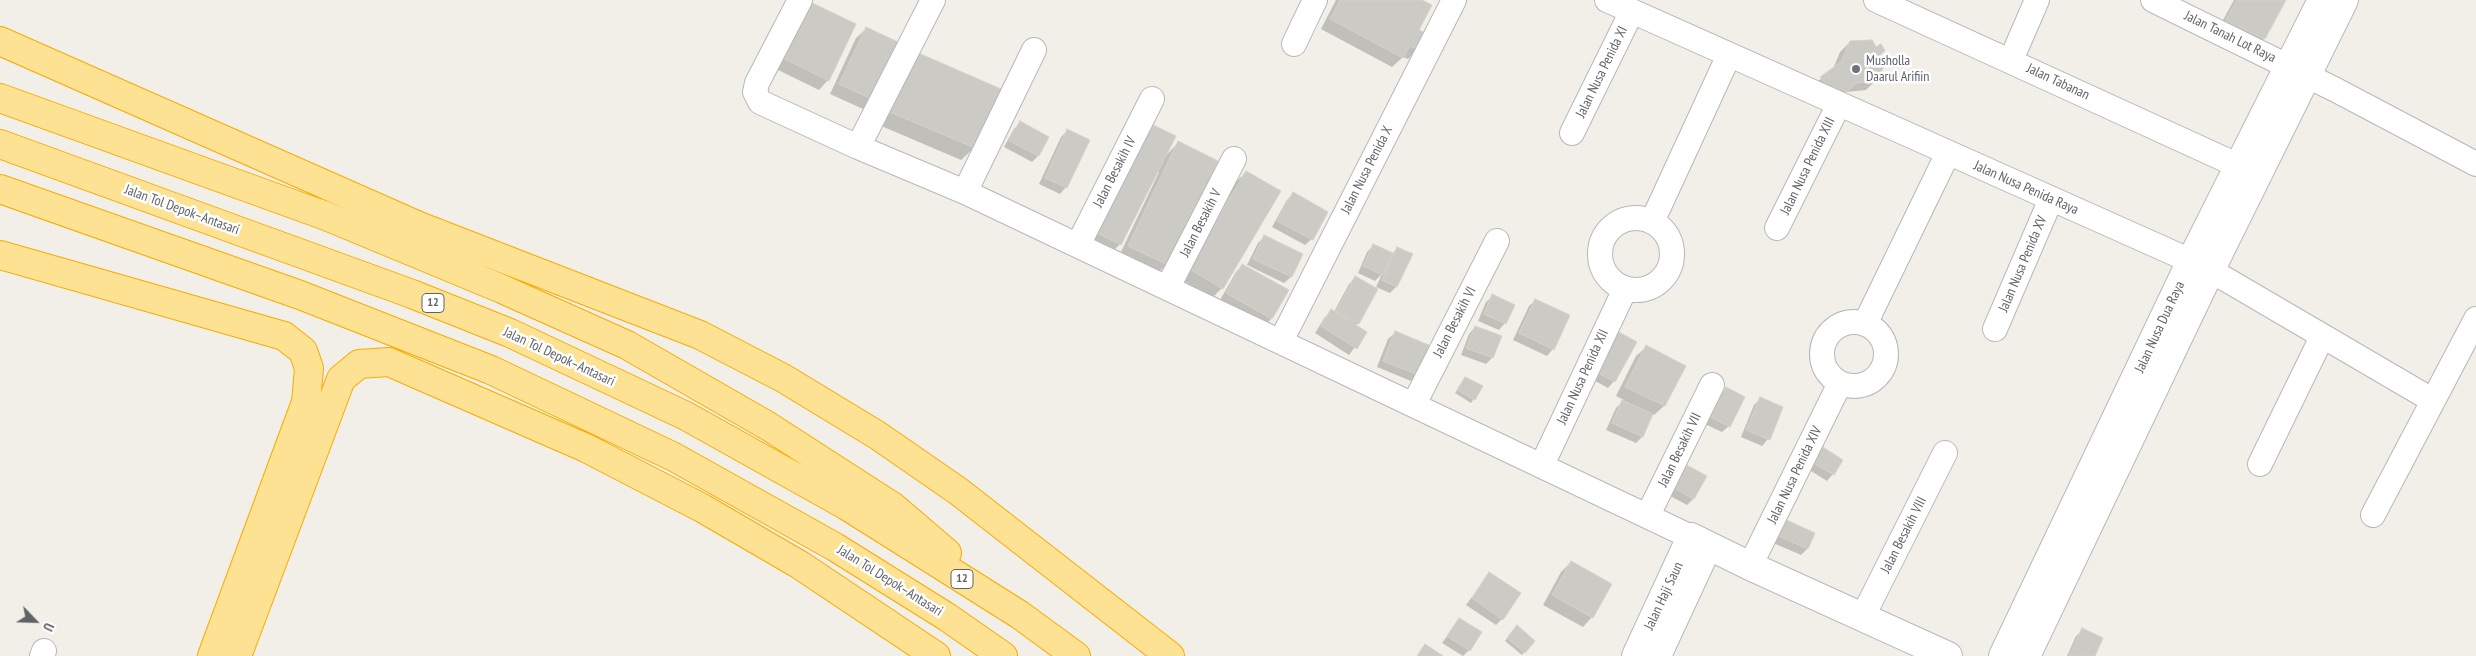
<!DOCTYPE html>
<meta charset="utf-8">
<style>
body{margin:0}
#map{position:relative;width:2476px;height:656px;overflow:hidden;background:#f1efe8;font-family:"PT Sans Narrow",sans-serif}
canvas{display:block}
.north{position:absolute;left:10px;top:596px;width:50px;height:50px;-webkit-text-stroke:4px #fff;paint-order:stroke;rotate:114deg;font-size:14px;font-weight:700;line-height:20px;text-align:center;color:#5f6368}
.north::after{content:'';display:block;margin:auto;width:18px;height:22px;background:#5f6368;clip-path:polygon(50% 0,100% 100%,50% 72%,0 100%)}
</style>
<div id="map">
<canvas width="2476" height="656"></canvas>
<div class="north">U</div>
</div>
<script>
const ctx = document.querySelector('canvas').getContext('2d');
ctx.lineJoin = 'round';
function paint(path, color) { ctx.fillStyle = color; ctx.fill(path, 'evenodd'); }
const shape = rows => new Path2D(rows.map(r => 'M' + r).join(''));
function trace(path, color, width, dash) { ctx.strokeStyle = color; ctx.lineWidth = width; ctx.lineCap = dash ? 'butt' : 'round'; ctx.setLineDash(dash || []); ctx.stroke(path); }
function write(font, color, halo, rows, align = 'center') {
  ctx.font = font + ' "PT Sans Narrow",sans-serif'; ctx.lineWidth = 5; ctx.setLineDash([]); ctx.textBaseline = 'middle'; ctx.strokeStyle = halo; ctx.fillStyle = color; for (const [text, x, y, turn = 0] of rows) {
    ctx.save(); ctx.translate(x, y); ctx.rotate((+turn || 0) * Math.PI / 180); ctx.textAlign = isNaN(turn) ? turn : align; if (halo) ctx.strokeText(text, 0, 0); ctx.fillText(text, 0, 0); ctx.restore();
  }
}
const shadow = shape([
 [1336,0,1419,0,1417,50,1408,59,1403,57,1392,67,1321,29],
 [2234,0,2284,0,2264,39,2254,48,2217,31],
 [800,13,828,80,819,90,774,68],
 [866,29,873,100,863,109,830,94,856,38],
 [1850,42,1879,56,1876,80,1866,90,1846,92,1828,107,1811,87,1833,69,1840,52],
 [917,54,974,148,961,160,879,125],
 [1020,123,1048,137,1038,156,1032,162,1004,147,1014,129],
 [1067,131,1066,187,1060,194,1039,184,1061,137],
 [1178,143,1167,264,1157,274,1119,256,1159,172,1157,171,1120,244,1110,254,1084,240],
 [1246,172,1222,288,1212,298,1179,278,1236,182],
 [1293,194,1312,239,1305,245,1272,227,1287,200],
 [1264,237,1301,254,1291,277,1284,283,1247,265,1258,243],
 [1373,246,1392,254,1397,249,1396,287,1390,293,1376,287,1382,274,1375,281,1358,273,1367,252],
 [1242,265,1287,290,1271,319,1265,325,1220,300,1236,272],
 [1355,278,1358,323,1355,326,1366,332,1349,355,1315,333,1325,317,1332,311,1334,312,1349,284],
 [1493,296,1505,323,1499,330,1478,321,1486,302],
 [1536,300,1553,349,1547,356,1513,340,1529,306],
 [1475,327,1500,337,1492,358,1486,364,1461,355,1469,334],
 [1395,333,1418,374,1411,381,1377,367,1388,339],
 [1611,339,1614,381,1608,388,1590,378],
 [1646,347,1684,366,1664,406,1654,415,1652,414,1642,437,1636,443,1606,430,1616,408,1624,400,1616,396,1636,356],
 [1465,378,1481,387,1471,403,1455,393],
 [1727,388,1729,426,1722,432,1705,424,1720,395],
 [1761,398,1768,439,1762,446,1741,437,1754,405],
 [1811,452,1833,474,1827,481,1803,466],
 [1675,470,1693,499,1687,505,1663,492],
 [1777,527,1807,549,1801,555,1771,542],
 [1571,562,1592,617,1583,627,1543,605,1561,572],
 [1490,573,1502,619,1496,625,1466,605],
 [1460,619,1469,650,1463,656,1442,643],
 [1514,630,1524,652,1522,655,1505,641],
 [2083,630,2093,656,2067,656,2076,636]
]);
const building = shape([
 [1340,0,1422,0,1432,5,1419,30,1427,34,1419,50,1410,46,1403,58,1330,19,1340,0],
 [2237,0,2286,0,2265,39,2225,21,2237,0],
 [810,2,856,24,829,81,783,58,810,2],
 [866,27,900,43,874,100,839,84,866,27],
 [1872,40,1876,47,1881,44,1885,51,1880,55,1886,62,1877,81,1857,83,1838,98,1820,77,1841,62,1850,41,1872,40],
 [916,52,1001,89,975,148,890,112,916,52],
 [1020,121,1049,137,1039,156,1009,141,1020,121],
 [1147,122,1176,136,1121,245,1093,231,1147,122],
 [1067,129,1090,140,1067,188,1045,178,1067,129],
 [1178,141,1218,161,1168,265,1128,246,1178,141],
 [1246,171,1281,191,1223,289,1188,268,1246,171],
 [1293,192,1328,212,1313,240,1277,221,1293,192],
 [1264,235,1303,254,1292,277,1253,259,1264,235],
 [1373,244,1393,253,1383,275,1363,266,1373,244],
 [1397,247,1413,254,1397,287,1382,280,1397,247],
 [1242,264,1289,290,1272,319,1226,293,1242,264],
 [1355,276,1378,289,1359,324,1336,312,1355,276],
 [1492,294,1515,305,1506,324,1484,314,1492,294],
 [1535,299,1570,315,1554,350,1519,333,1535,299],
 [1331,309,1367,332,1357,349,1321,326,1331,309],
 [1475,326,1502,336,1493,358,1466,348,1475,326],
 [1395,331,1431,346,1419,375,1383,361,1395,331],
 [1617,331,1637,342,1615,382,1596,372,1617,331],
 [1646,345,1686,366,1665,406,1625,387,1646,345],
 [1465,377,1483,386,1475,400,1457,390,1465,377],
 [1726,387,1745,397,1730,427,1711,417,1726,387],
 [1760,397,1783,407,1770,440,1746,430,1760,397],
 [1622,400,1653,414,1643,437,1612,423,1622,400],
 [1818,444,1843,460,1834,475,1808,460,1818,444],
 [1681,462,1707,476,1694,499,1668,485,1681,462],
 [1784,519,1815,533,1808,549,1776,535,1784,519],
 [1571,561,1612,584,1593,618,1552,595,1571,561],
 [1489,572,1521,593,1503,620,1472,598,1489,572],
 [1459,618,1482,632,1470,651,1447,636,1459,618],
 [1517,625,1535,641,1525,653,1507,638,1517,625],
 [2082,628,2103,638,2095,656,2069,656,2082,628],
 [1425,644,1443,656,1417,656,1425,644]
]);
const street = shape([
 [800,0,757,83,755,92,760,102,858,147,965,192,1691,537],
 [1607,0,2191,261,2227,280,2432,400],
 [1876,0,2239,166],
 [2153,0,2336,90,2476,164],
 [1294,44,1315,0],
 [2011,60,2037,0],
 [1572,133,1632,11],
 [858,147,933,0],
 [965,192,1034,50],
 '1600 254a36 36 0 1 1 72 0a36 36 0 1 1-72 0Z',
 [1652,222,1729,55],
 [1777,228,1839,104],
 [1078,245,1152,99],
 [1168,287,1234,159],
 '1822 354a32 32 0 1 1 64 0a32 32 0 1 1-64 0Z',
 [1865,324,1948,153],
 [1995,329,2051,199],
 [1281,341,1454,0],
 [1414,404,1497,241],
 [2260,464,2322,337],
 [1542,465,1625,289],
 [1648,515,1712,385],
 [2373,515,2476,319],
 [1750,566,1840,383],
 [1863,616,1945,453],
 [42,656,44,651],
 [1659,656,1710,546]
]);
const secondary = shape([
 [1636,656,1691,537,1750,566,1948,656],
 [2003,656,2191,261,2322,0],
 [2026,656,2210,271,2344,0]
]);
const highway = shape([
 [0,41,419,226,700,335,783,378,877,435,958,491,1170,656],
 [0,98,326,216,502,289,627,345,768,426,892,506,947,553],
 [0,144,412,294,510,333,686,416,847,506,1020,615,1076,656],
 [0,189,300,295,491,370,674,457,835,547,947,617,1003,656],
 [0,255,284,336,303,351,309,368,306,402,212,656],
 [237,656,341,379,359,364,389,362,586,448,702,508,800,565,936,656]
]);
const markers = [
 [1856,69,5,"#6b7280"]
];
const shields = [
 [433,303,22],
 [962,579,22]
];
const shieldNames = [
 ["12",433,303],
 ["12",962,579]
];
const streetNames = [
 ["Jalan Tanah Lot Raya",2230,37,26],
 ["Jalan Nusa Penida XI",1602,72,-64],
 ["Jalan Tabanan",2058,82,25],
 ["Jalan Nusa Penida XIII",1808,166,-64],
 ["Jalan Nusa Penida X",1367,170,-63],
 ["Jalan Besakih IV",1115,172,-63],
 ["Jalan Nusa Penida Raya",2026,188,24],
 ["Jalan Tol Depok–Antasari",182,210,20],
 ["Jalan Besakih V",1201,223,-63],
 ["Jalan Nusa Penida XV",2023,264,-67],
 ["Jalan Besakih VI",1455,322,-63],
 ["Jalan Nusa Dua Raya",2160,327,-65],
 ["Jalan Tol Depok–Antasari",559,357,25],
 ["Jalan Nusa Penida XII",1583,377,-65],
 ["Jalan Besakih VII",1680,450,-64],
 ["Jalan Nusa Penida XIV",1795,475,-64],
 ["Jalan Besakih VIII",1904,535,-63],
 ["Jalan Tol Depok–Antasari",890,581,32],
 ["Jalan Haji Saun",1664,596,-65]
];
const worshipNames = [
 ["Musholla",1866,61],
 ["Daarul Arifiin",1866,77]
];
paint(shadow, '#0003');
paint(building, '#cccac5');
trace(building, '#d6d1c6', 1);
trace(street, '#b5b8bc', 26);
trace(secondary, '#b6babf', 30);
trace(highway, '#f9ab00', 30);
trace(street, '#fff', 24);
trace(secondary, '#fff', 28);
trace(highway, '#fde293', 28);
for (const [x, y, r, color] of markers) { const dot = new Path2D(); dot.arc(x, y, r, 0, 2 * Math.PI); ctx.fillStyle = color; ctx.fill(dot); trace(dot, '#fff', 2); }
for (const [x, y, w] of shields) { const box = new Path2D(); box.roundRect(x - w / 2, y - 9.5, w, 19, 4); ctx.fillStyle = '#fff'; ctx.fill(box); trace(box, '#5f6368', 1); }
write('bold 12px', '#5f6368', null, shieldNames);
write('14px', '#5f6368', '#fff', streetNames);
write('14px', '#5b616d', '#fff', worshipNames, 'left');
</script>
